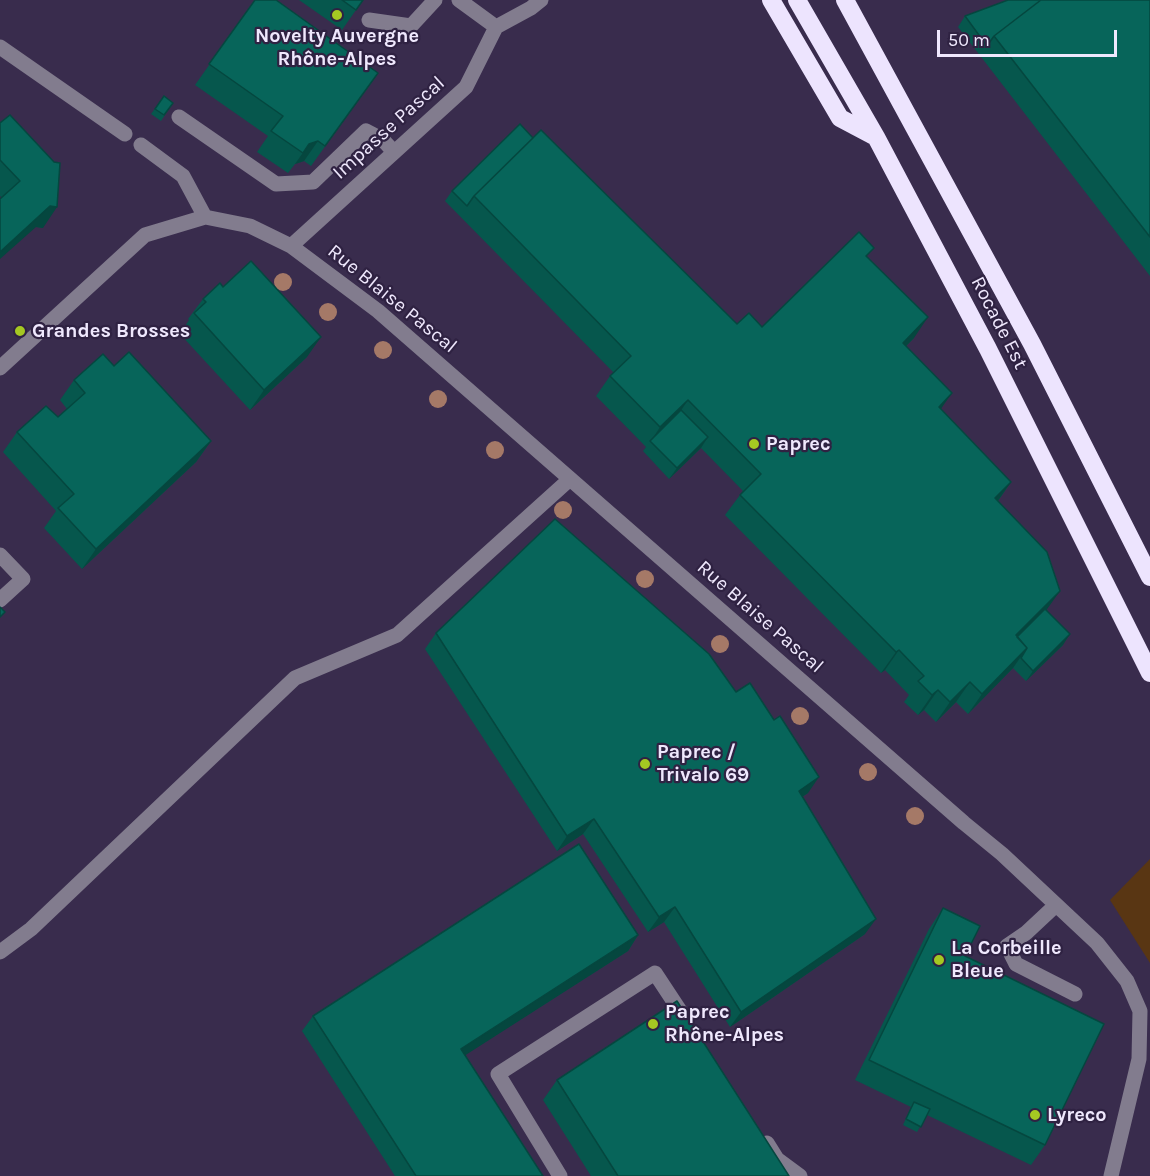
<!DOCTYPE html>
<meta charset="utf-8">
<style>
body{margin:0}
#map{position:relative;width:1150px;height:1176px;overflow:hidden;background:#392c4d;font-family:Karla,sans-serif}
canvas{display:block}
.scale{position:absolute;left:937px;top:30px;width:180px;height:27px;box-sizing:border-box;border:3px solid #efe8fd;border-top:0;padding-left:8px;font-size:18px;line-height:21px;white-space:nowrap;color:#efe8fd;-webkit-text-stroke:4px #2f2242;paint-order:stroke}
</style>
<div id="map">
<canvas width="1150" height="1176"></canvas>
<div class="scale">50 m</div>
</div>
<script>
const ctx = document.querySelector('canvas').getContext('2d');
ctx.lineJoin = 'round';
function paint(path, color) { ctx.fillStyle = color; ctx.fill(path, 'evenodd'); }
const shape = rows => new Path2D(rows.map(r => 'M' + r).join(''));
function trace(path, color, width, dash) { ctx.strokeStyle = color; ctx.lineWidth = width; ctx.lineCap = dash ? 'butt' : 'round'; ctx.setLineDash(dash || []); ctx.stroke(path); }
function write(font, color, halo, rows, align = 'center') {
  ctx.font = font + ' Karla,sans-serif'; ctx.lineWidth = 4.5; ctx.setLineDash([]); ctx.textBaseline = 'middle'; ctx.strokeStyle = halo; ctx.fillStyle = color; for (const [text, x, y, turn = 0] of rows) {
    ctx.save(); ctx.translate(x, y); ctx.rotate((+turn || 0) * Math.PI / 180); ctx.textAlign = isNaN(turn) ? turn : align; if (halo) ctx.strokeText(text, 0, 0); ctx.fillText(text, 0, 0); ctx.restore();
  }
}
const green = shape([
 [1150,859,1150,963,1110,900]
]);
const minor = shape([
 [459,0,496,27],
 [369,20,411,26,435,0],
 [496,27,531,8,541,0],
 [0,47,125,134],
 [179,117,276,184,313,182,366,131,383,140,394,152],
 [141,145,183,176,205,217],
 [291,246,466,87,496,27],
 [0,368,145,235,205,217,250,226,291,246,378,311,964,823,1002,854,1097,943,1127,981,1140,1011,1139,1059,1111,1176],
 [0,555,23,579,0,600],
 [1056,905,1026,933,1007,946,1016,964,1075,994],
 [0,952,31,929,295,678,397,635,570,479],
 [767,1143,777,1159,800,1176],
 [560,1176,498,1074,655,973,686,1020]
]);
const highway = shape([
 [771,0,840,118,874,136],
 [797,0,876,137,988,349,1150,673],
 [845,0,1032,344,1150,577]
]);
const trees = [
 [283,282],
 [328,312],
 [383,350],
 [438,399],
 [495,450],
 [563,510],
 [645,579],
 [720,644],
 [800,716],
 [868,772],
 [915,816]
];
const wall = shape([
 [255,0,378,73,311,166,304,161,295,164,288,173,257,152,268,136,195,85],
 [299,0,363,0,342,30],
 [1150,0,1150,276,958,27,965,16],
 [164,96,173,103,161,121,151,114],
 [0,123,43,228,36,227,0,196],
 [533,138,737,324,762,327,868,257,914,338,906,346,941,410,1011,482,998,501,1063,645,1026,681,1013,668,968,714,956,702,936,722,924,710,918,715,904,702,909,695,885,670,881,673,725,515,743,491,701,448,669,479,643,451,646,447,596,396,610,376,614,373,445,201,452,191],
 [203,299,307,357,250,410,180,334,189,320,188,319],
 [114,366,211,441,196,462,82,569,44,528,56,511,3,452,17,432,58,417,67,409,60,400,74,380],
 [436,633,808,793,802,797,865,934,730,1027,664,922,648,932,583,834,557,851,425,649],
 [943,908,965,956,1045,1145,1031,1165,927,1115,917,1132,903,1125,911,1107,855,1080,929,929],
 [638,935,628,951,465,1055,543,1176,395,1176,302,1031,313,1016],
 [557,1080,789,1176,591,1176,543,1100]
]);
const shadedWall = shape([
 [318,141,304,161,295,164,309,144],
 [50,206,57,207,43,228,36,227,0,259,0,252],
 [928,317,914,338,889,363,903,343],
 [321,337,307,357,250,410,264,390],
 [952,393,938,413,939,407],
 [688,400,674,421,651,441,660,427],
 [708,437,701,448,669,479,677,468],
 [211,441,196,462,82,569,96,549],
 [1011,482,997,502,995,498],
 [1060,591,1045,612,1010,647,1016,635],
 [1070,634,1063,645,1026,681,1033,671],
 [1027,648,1013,668,968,714,982,694],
 [899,650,885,670,881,673,896,652],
 [970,682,956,702,936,722,950,702],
 [938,690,924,710,918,715,932,695],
 [819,777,808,793,788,806,799,791],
 [594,819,583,834,557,851,567,836],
 [675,907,664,922,648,932,659,917],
 [876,919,865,934,730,1027,741,1012],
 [638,935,628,951,450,1065,461,1049]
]);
const building = shape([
 [255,0,276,0,378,73,325,146,318,141,309,144,303,153,271,131,283,116,209,64,255,0],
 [342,0,363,0,356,10,342,0],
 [1008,0,1041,0,994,36,987,46,965,16,1008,0],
 [1041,0,1150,0,1150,237,994,36,1041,0],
 [164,96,173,103,164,115,155,109,164,96],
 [10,115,54,162,60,163,57,207,50,206,0,252,0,199,20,181,0,160,0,123,10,115],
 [520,124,533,138,474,196,467,206,452,191,520,124],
 [541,130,737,324,749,313,762,327,859,232,874,248,866,256,928,317,903,343,952,393,939,407,1011,482,995,498,1047,552,1060,591,1016,635,1027,648,982,694,970,682,950,702,938,690,932,695,918,681,924,676,899,650,896,652,740,495,761,474,688,400,660,427,610,376,631,356,474,196,541,130],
 [251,261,321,337,264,390,194,313,206,302,203,299,220,283,223,287,251,261],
 [129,352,211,441,96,549,58,508,74,494,17,432,46,406,58,417,85,393,74,380,103,354,114,366,129,352],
 [681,410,708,437,677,468,650,441,681,410],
 [555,519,709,654,736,692,750,683,774,720,780,716,819,777,799,791,876,919,741,1012,675,907,659,917,594,819,567,836,436,633,555,519],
 [0,607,5,612,0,617,0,607],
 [1045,609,1070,634,1033,671,1021,658,1027,648,1017,637,1045,609],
 [579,844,638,935,461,1049,543,1176,416,1176,313,1016,579,844],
 [943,908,980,926,965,956,1104,1024,1045,1145,869,1060,943,908],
 [677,1001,789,1176,618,1176,557,1080,677,1001],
 [914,1102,930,1109,921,1127,906,1119,914,1102]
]);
const markers = [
 [337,15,6,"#a5c822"],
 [20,331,6,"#a5c822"],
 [754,444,6,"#a5c822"],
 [645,764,6,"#a5c822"],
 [939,960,6,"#a5c822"],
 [653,1024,6,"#a5c822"],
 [1035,1115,6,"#a5c822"]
];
const poiNames = [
 ["Novelty Auvergne",337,36,"center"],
 ["Rhône-Alpes",337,59,"center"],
 ["Grandes Brosses",32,331],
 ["Paprec",766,444],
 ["Paprec /",657,752],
 ["Trivalo 69",657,775],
 ["La Corbeille",951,948],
 ["Bleue",951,971],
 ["Paprec",665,1012],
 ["Rhône-Alpes",665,1035],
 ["Lyreco",1047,1115]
];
const streetNames = [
 ["Impasse Pascal",389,128,-42],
 ["Rue Blaise Pascal",392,299,39],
 ["Rocade Est",999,323,63],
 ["Rue Blaise Pascal",760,617,41]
];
paint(green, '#593613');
trace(minor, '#827c8e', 15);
trace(highway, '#ede4fe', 18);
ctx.fillStyle = '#a57967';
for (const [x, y] of trees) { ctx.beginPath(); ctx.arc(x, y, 9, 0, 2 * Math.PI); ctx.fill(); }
paint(wall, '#06574d');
paint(shadedWall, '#05473f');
paint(building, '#07655a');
trace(building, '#05473f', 1.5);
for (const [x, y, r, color] of markers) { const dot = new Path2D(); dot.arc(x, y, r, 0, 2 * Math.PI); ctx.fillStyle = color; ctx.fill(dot); trace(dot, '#2f2242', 2); }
write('bold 20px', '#efe8fd', '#2f2242', poiNames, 'left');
write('20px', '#efe8fd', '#2f2242', streetNames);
</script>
